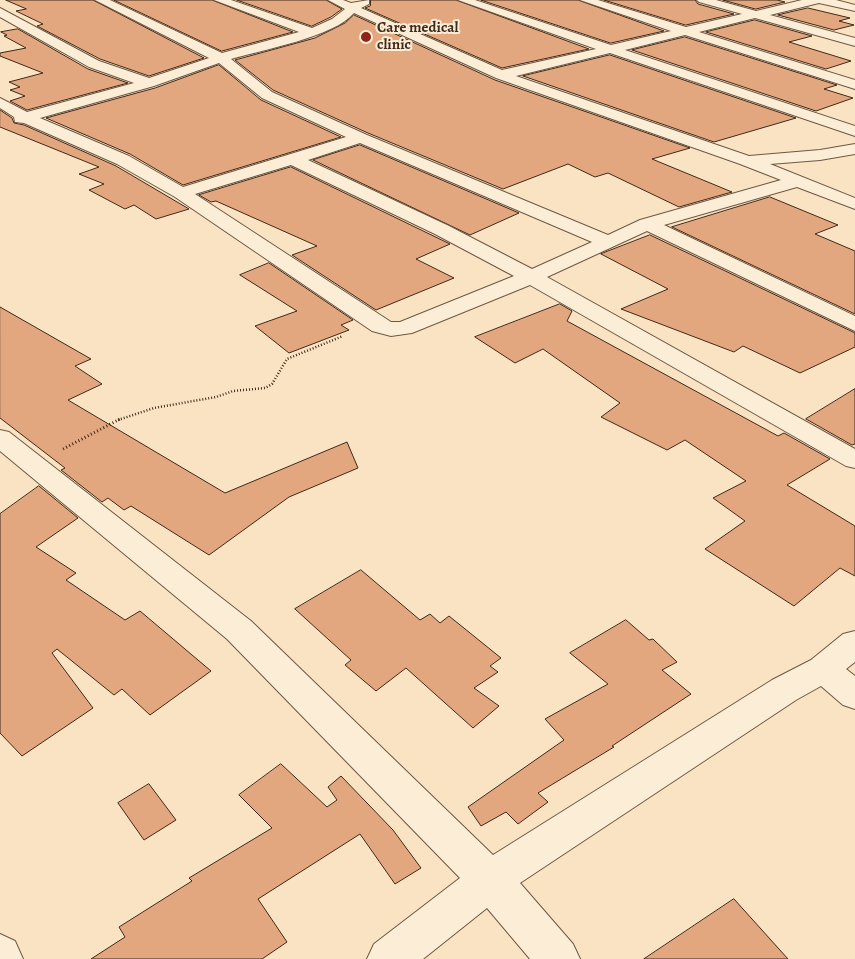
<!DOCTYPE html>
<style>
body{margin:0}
canvas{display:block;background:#fae3c2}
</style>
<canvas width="855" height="959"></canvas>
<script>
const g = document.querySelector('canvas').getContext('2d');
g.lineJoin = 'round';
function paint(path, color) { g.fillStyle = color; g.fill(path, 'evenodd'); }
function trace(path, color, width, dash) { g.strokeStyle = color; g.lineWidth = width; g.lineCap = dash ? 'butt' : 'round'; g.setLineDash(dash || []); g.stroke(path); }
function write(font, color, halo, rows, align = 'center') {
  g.font = font + ' Alegreya,serif'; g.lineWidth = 4; g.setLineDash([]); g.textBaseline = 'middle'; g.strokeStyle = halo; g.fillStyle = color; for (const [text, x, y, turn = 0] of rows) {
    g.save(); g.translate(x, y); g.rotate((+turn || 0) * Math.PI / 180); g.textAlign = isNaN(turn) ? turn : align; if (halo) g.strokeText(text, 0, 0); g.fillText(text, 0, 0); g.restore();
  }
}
const building = new Path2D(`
 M6 0H93L204 58 149 76 100 59 37 26 43 24 16 11 26 9Z
 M114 0H212L293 32 222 51Z
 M237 0H326L342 9 331 17 312 26Z
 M371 0H456L589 49 502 68 365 8 370 6Z
 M481 0H578L664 31 611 43Z
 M604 0H695L698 4 734 14 686 25Z
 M723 0H777L785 2 756 9Z
 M808 8 850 18 839 21 854 25 834 30 778 15Z
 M354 15 495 80 690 148 652 159 732 192 679 207 608 173 595 177 568 164 503 189 368 133 273 90 235 60 315 38 345 23Z
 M755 20 812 36 789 42 851 61 826 69 706 32Z
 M18 29 88 69 128 83 27 110 10 101 25 96 10 90 20 87 9 82 43 73 0 56V53L26 48 4 36 7 35 1 32Z
 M685 37 837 85 824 89 853 98 816 111 632 50Z
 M610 55 796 118 714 142 523 76Z
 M219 65 261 100 341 137 183 185 130 154 46 118 155 88Z
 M0 110 12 118 14 123 24 125 116 166 189 209 156 219 134 205 125 209 89 190 104 184 79 174 99 167 0 127Z
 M360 145 519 213 470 235 313 160Z
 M291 167 450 244 416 259 454 278 376 310 292 255 317 246 216 201 211 202 199 195Z
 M770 197 838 225 815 234 855 251V314L672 227Z
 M650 235 855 333V347L800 373 743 346 734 352 621 309 668 289 601 254Z
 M269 263 353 320 341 325 349 330 289 353 255 326 297 311 240 275Z
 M560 304 572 311 567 321 778 436 784 433 830 459 787 485 855 526V576L840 568 794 606 705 549 745 521 713 498 746 481 685 440 667 450 601 417 620 403 543 349 515 363 475 337Z
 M0 307 91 359 75 366 102 384 68 400 225 493 347 442 358 468 289 497 209 555 131 506 124 510 108 498 102 502 61 470 65 468 0 418Z
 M855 389V444L852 445 806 419Z
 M39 486 78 518 36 547 76 573 66 580 125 620 140 611 211 671 150 715 122 689 114 695 57 649 52 653 93 708 22 756 0 733V514Z
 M361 570 420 620 430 614 440 623 449 616 501 658 490 666 498 672 474 688 499 706 473 728 406 668 376 691 345 665 351 660 295 609Z
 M626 620 649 640 653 639 677 662 662 670 691 694 612 746 614 747 538 793 548 802 518 824 506 812 481 826 468 807 564 740 545 719 608 684 570 653Z
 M281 764 327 807 337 800 328 787 341 776 393 830 421 868 395 884 360 834 258 899 287 942 262 959H91L125 937 119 927 192 881 189 878 272 828 239 795Z
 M149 784 176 820 144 840 118 803Z
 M734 899 788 959H644Z`);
paint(building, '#e3a77f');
trace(building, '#40291a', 1);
const street = new Path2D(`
 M95 0H110L222 53 299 32 214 0H231L312 28 332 19 345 9 328 0H343L351 3 369 0V4L361 8 502 70 596 49 458 0H475L611 45 671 31 580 0H598L686 27 742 14 699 2 697 0H716L756 11 802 0H836L855 5V11L819 3 770 15 855 38V46L755 18 699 32 855 80V89L685 35 625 50 855 126V136L610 53 516 76 749 156 820 150 855 144V154L820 160 770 164 855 198V209L797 187 664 225 855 316V331L647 231 547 277 855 449V468L846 466 530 285 412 333 391 336 372 331 175 197 117 164 24 123 15 122 14 117 0 108V98L27 112 134 83 89 67 0 17V8L99 61 149 78 209 58ZM354 13 496 78 740 164 781 180 640 220 608 235 367 135 272 92 231 59C261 50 334 37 354 13ZM219 63 262 98 346 137 183 187 129 156 40 118 154 86ZM360 143 592 242 532 269 449 226 308 160ZM291 165 435 234 514 276 400 322H391L195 194Z
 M0 430 9 432 251 621 493 855 772 680 811 660 843 634 855 631V662L846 669 855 676V709L843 705 821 686 796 700 520 883 573 944 580 959H530L487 908 423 959H367L374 944 460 878 227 639 0 451Z
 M0 934 15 941 23 959H0Z`);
trace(street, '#6e5844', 2);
trace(new Path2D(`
 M118 420 154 408 216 397 233 391 265 388 272 384 287 359 343 336`), '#40291a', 2.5, [1, 2]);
trace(new Path2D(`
 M63 449 120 419`), '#40291a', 3, [1, 2.5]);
paint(street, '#fcedd7');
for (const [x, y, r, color] of [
 [366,37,6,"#8f2418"]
]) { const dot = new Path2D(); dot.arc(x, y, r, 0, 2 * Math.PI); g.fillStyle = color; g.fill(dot); trace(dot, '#fcedd7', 2); }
write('bold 15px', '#40291a', '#fcedd7', [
 ["Care medical",377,28],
 ["clinic",377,45]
], 'left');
</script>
